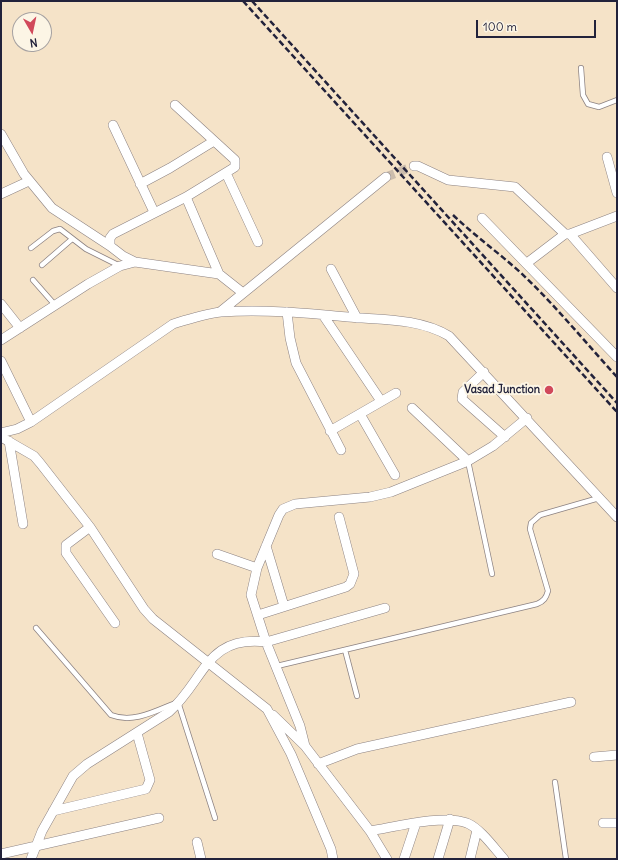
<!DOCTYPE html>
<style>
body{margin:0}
#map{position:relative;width:618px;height:860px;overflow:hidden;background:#f5e3c8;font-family:Delius,sans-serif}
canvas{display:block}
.frame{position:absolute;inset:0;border:2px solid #22223b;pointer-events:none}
.north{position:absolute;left:12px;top:12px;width:40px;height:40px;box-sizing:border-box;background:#fcf5e5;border:1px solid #a5a1a1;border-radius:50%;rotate:171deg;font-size:11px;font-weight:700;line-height:16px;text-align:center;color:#22223b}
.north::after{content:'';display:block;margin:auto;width:14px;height:18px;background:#d1495b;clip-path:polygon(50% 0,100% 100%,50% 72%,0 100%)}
.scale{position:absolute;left:476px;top:20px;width:120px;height:18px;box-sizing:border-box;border:2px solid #22223b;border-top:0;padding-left:5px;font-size:12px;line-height:14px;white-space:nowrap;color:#22223b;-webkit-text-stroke:3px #fcf5e5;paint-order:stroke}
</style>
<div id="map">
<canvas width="618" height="860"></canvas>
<div class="frame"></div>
<div class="north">N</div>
<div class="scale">100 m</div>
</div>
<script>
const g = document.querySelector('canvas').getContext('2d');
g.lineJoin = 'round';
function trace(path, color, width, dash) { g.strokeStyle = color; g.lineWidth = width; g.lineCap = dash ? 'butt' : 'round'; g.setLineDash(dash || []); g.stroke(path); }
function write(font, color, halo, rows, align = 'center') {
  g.font = font + ' Delius,sans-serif'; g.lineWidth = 4; g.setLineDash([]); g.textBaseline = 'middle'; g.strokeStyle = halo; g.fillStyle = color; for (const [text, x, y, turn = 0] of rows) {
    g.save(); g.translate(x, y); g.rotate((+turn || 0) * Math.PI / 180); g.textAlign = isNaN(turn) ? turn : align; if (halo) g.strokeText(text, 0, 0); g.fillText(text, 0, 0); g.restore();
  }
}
trace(new Path2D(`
 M386 177 414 166`), '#cbbcac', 9, [9, 4.5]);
const lane = new Path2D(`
 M581 68 583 95 588 104 599 107 617 100
 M31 248 53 231 60 229 86 249 120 266
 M42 265 72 239
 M33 280 55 305
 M468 461 492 574
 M36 628 111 715C134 724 157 710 178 702L215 818
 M345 650 357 696
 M277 666 537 604C544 601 546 598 548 591L530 529 531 523 540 515 599 498
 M555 782 566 859`);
const street = new Path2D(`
 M113 125 154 212
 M1 134 24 174 52 208 110 246 123 256 135 262 219 274 243 293
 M607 157 617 193
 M414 166H418L448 180 515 187 565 234H570L617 216
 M226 173 258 242
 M140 184 170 168 214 141
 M1 194 29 181
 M186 197 219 274
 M482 218 617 357
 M570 234 617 288
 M110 246V238L113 234 186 197 235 167V160L175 105
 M527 263 565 234
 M331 269 357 318
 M1 304 20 328
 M220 312 386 177
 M287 312 290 338 296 363 341 450
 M323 315 381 401
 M1 340 88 284 120 266 135 262
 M1 361 31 422
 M484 372 463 392 462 399 505 437
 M412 408 468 461
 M360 414 395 475
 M330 431 396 393
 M1 433 17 429 31 422 173 324C189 319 204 314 221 312 263 309 306 313 348 317 381 320 419 318 449 336L617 517
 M1 437 34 456 40 463 90 527 144 609 153 619 267 709 291 754 331 849 333 859
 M9 441 23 524
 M90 527 66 545V553L115 623
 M266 546 284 606
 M217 554 257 568
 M258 615 346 587 350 584 354 574 339 517
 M273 715 305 746 370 831 387 859
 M305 746 300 726 266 642 251 595 257 568 279 515 283 509 295 504 370 497 391 492 468 461 493 446 527 418
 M594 757 617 755
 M318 764 357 749 571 702
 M53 811 146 789 150 780 137 733
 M603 823H617
 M370 831C395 827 443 814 467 823 481 829 494 848 504 859
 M197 842 201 859
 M1 854 159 818
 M31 859 42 831 73 776 87 764 169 712C205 680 206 635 266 642L385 608
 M404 859 416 823
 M438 859 450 819
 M470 859 477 830`);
trace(lane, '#8c8282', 6);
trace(street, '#8c8282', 10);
trace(lane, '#fff', 4.5);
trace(street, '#fff', 9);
trace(new Path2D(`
 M243 1 617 412
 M252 1 617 403
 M453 215C475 236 499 253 521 273 555 305 585 342 617 377`), '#22223b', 2.5, [6, 3]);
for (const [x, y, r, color] of [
 [549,390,5,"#d1495b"]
]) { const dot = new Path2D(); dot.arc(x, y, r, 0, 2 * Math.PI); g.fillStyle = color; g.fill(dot); trace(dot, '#fcf5e5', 1.5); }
write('bold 11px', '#22223b', '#fcf5e5', [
 ["Vasad Junction",540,390]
], 'right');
</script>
